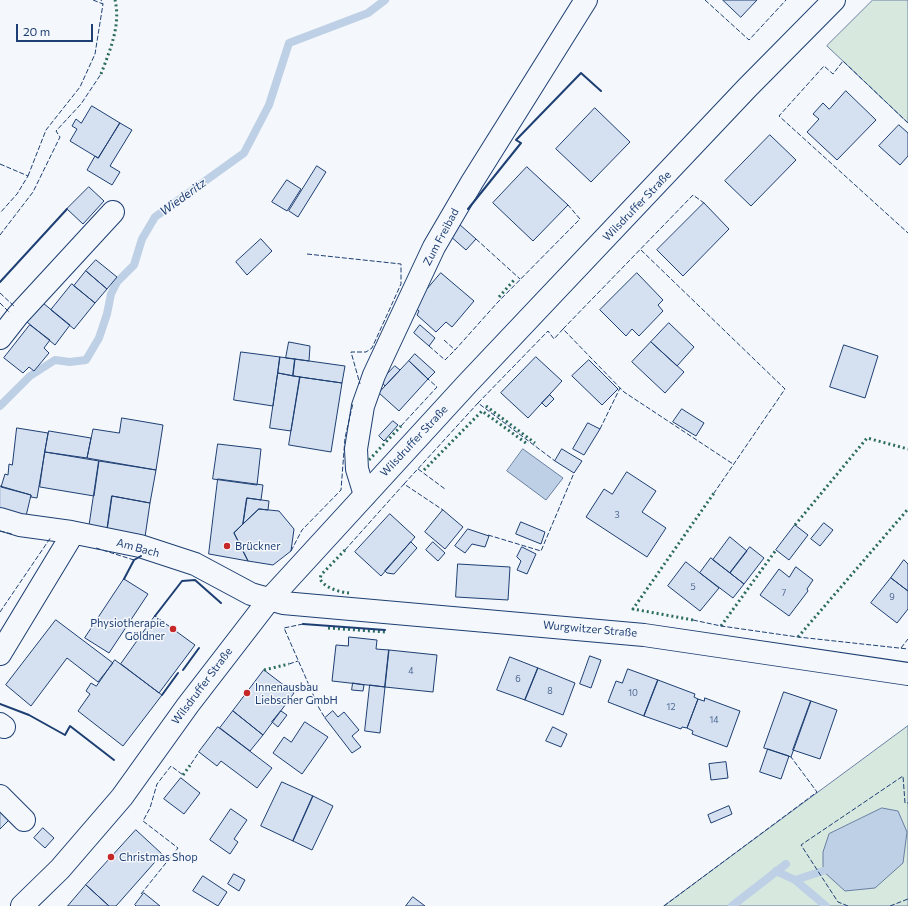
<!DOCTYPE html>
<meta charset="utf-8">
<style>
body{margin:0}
#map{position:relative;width:908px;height:906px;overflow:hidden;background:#f4f7fb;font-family:Commissioner,sans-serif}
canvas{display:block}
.scale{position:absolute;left:16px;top:24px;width:77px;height:18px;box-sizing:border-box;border:2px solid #1d3f73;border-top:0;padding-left:5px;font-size:12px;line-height:14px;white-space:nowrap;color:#1d3f73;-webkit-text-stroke:3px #f4f7fb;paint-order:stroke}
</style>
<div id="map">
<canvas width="908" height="906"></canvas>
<div class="scale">20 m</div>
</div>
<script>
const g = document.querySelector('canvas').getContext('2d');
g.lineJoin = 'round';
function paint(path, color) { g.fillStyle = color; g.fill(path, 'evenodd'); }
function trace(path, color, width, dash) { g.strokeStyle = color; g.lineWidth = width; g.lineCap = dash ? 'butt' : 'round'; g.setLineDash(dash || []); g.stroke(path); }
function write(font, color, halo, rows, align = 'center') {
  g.font = font + ' Commissioner,sans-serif'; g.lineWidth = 3; g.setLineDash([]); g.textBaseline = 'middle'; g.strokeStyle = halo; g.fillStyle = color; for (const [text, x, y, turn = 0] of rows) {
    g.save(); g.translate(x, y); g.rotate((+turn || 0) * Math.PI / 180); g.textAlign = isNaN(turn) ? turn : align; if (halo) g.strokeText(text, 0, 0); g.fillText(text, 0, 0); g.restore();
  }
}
const green = new Path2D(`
 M873 0H908V123L827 46Z
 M908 726V906H664Z`);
paint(green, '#d7e8df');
trace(green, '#687fa3', 1);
const water = new Path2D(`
 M523 449 563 478 546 500 507 471Z
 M882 808 898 811 907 832 903 863 875 888 845 891 823 871V852L829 834Z`);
paint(water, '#bed0e5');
trace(water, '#687fa3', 1);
trace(new Path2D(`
 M0 406 30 376 55 360 70 362 86 360 99 338 107 314 111 294 117 282 134 265 142 239 155 217 244 153 269 105 289 43 368 13 385 0
 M776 871 795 880 826 906
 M795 880 823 871
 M732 906 786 864`), '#bed0e5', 8);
const building = new Path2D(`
 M723 0H757L741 17Z
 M846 91 876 120 837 160 807 132 819 119 813 114 823 103 829 109Z
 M92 106 120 123 98 158 70 141 77 129 72 126 76 119 81 123Z
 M595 108 630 142 591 182 556 149Z
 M120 123 132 130 110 166 120 172 112 185 87 170 95 156 98 158Z
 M899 125 908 133V156L900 165 879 146Z
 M770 135 796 160 751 206 725 181Z
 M317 166 326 172 298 217 289 211Z
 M527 167 568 205 533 241 493 203Z
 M287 180 301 189 287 211 272 202Z
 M89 187 104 201 83 224 67 209Z
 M704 203 729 229 683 276 657 250Z
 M459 224 476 239 466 250 449 235Z
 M261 239 272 251 247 275 236 262Z
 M96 260 117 277 107 289 86 271Z
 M86 271 107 289 95 303 74 286Z
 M441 273 474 301 452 327 446 322 436 332 417 315 419 311 413 306Z
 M637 273 663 300 658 305 663 311 639 336 632 329 626 336 600 310Z
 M72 284 95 303 74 329 51 310Z
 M43 303 70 325 55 345 27 322Z
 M669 323 694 347 677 366 651 342Z
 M30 325 50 340 44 348 49 353 34 371 29 367 23 373 4 358Z
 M420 325 435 338 429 346 414 333Z
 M289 342 310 346 309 361 286 358Z
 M651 342 684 372 665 393 632 362Z
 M844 345 878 356 865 398 830 387Z
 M241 352 280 357 273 406 234 400Z
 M415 354 435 372 428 379 409 361Z
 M280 357 295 359 293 376 278 373Z
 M536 357 562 381 528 418 501 393Z
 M295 359 345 366 342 383 293 376Z
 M589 360 618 389 602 405 572 376Z
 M409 361 428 379 399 411 379 393Z
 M395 366 400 370 385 386 381 381Z
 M278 373 300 377 291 431 270 428Z
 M300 377 342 383 331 452 289 445Z
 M550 395 554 399 546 407 542 403Z
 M682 409 704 423 696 436 673 422Z
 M122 418 163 425 156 470 87 458 93 429 119 433Z
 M393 421 398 425 384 441 379 436Z
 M588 423 600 429 584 455 573 449Z
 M17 428 48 433 37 498 31 497V495L1 487 5 474 8 475 9 464 12 465Z
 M49 431 91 438 87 458 45 452Z
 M218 444 261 449 257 485 213 479Z
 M562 449 582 461 574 473 555 461Z
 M45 452 99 461 94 496 40 487Z
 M99 461 156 470 150 503 112 496 107 531 89 528Z
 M627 472 656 491 642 512 666 528 647 557 586 517 604 489 612 494Z
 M218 479 263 485 261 500 247 498 243 524 234 533 248 561 209 554Z
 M0 486 31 495 26 516 0 509Z
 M112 496 150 503 145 537 107 531Z
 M247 498 269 501 268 510 259 509 243 524Z
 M259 509 279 511 294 529 291 551 273 565 248 561 234 533Z
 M443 510 463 527 445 549 425 532Z
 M390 514 415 537 381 576 355 552Z
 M521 522 545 532 541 544 516 534Z
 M824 523 833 530 820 546 811 539Z
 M795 525 808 535 789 560 776 550Z
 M468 529 489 536 485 547 472 544 465 553 455 546Z
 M730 537 747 551 730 573 713 560Z
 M411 542 417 548 394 574 387 573 385 571Z
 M433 542 445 553 438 561 426 550Z
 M522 547 536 554 527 574 517 570 521 561 517 557Z
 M750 547 764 558 744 584 730 573Z
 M711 558 744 584 733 598 700 573Z
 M904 560 908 564V591L891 578Z
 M686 562 719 588 700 611 668 586Z
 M458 564 510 567 508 600 456 597Z
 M796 567 813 580 807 589 808 591 789 616 760 595 779 569 789 577Z
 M891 578 908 591V609L897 623 871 603Z
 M124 579 148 594 109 653 85 638Z
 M155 616 195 645 159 693 121 664Z
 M56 620 113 663 98 682 67 658 31 706 6 685Z
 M349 637 377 640 376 649 389 650 385 687 332 681 336 645 348 646Z
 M389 650 437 655 433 692 385 687Z
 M590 656 601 660 591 688 580 684Z
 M510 657 538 668 525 700 497 690Z
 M115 660 162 695 123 746 78 711 90 694 86 691 91 683 96 686Z
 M538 668 575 683 563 715 525 700Z
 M628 669 658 680 644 716 608 702 616 681 622 683Z
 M264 670 294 693 263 735 233 711Z
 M658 680 695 694 694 697 698 699 687 728 682 727 681 729 644 716Z
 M353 683 364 685 363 691 352 690Z
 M370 685 385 687 380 733 365 731Z
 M784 692 811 701 791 757 764 748Z
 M705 698 740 711 727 747 692 734 693 731 687 728 698 699 704 701Z
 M811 701 837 710 820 759 793 750Z
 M233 711 263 735 250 751 220 728Z
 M281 711 287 715 278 727 272 722Z
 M333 711 338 717 344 712 359 730 352 736 361 747 352 753 325 718Z
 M305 722 328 737 302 774 273 753 284 737 291 742Z
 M218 727 272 768 257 788 221 761 217 766 199 752Z
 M553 727 567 734 561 747 546 741Z
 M768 749 789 756 781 779 760 772Z
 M726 762 728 778 711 780 709 764Z
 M181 778 200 793 184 814 164 799Z
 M282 782 313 796 293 841 261 826Z
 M313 796 333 806 312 850 293 841Z
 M0 805 11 818 0 829Z
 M729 806 732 814 711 823 708 815Z
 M231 809 247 820 234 839 238 842 230 854 210 840Z
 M43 828 54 838 45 848 34 838Z
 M136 830 162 854 116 906H109L86 885Z
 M234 874 245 880 239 891 228 884Z
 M203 876 227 892 218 906 193 891Z
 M86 885 109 906H68Z
 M144 893 160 906H136L135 905Z
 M413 897 425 906H406Z`);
paint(building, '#d5e0f0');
trace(building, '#1d3f73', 1);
const minor = new Path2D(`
 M0 338 18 315 113 212
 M365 495 357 469 356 449 363 406 374 375 434 247 472 182 586 0
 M0 519 20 525 71 532 140 546 195 564 251 594 283 603 644 635 908 674
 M0 654 69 540
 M0 724 4 727
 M0 796 24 820`);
const major = new Path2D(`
 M22 906 60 869 122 797 188 705 269 600 467 384 747 88 834 0`);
trace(minor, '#1d3f73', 24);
trace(major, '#1d3f73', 24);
trace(minor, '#f4f7fb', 22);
trace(major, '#f4f7fb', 22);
trace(new Path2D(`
 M101 74C110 50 121 25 115 0
 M499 297 515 279
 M486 406 535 443
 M369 460 401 426
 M424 470 482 411 526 443
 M795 525 867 438 908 449
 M345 550 321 575 320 579C325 588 339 592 349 593
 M693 620 633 609 714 493
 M721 626 776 550
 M328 628 386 632
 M798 637 908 509
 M264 670 289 664
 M183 775 191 764`), '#2c6c60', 3, [2, 3]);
trace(new Path2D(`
 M93 0 103 4 101 0
 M705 0 749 40 786 0
 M908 123 843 61 833 74 824 66 779 116 908 233
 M0 164 28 176 17 194 0 213
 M28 176 46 130 80 87 95 54 103 4
 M0 235 33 192 60 137 56 131 81 104 101 74
 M476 239 520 279
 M641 250 785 389 714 493
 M307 254 401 264V284L372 348 366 352H351L360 384
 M0 293 15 307
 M0 303 10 313
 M563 329 693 195 704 203
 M444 340 455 350 497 303 580 219 568 205
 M429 346 445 360 455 350
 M478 403 548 331 554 339 563 329 624 392 733 464
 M401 426 437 387 428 379
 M600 429 620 388
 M418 469 445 489
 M404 484 478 403 555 461
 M0 531 12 534
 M488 535 541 551 574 473
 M96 548 134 560
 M345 550 404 484 443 510
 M291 551 302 530 341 490 345 438 353 403
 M0 612 51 537
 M693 620 721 626 798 637 908 649
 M303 624 284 628 319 708 325 718
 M901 648 908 639
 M289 664 298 661
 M191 764 199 752
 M141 894 178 848 143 821 150 808 157 784 171 766 183 775
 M664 906 817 792 791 757
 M848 906 838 902 801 845 903 776 905 803H908
 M890 906 908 899`), '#1d3f73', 1, [5, 2]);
trace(new Path2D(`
 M468 209 521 143 516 140 581 73 601 91
 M0 282 67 209
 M124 579 134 560 141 556
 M155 616 182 581 195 580 221 603
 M303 624 385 630
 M183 670 199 648
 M162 695 178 673
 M0 704 29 715 65 735 70 726 114 760`), '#1d3f73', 2);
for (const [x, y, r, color] of [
 [227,546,4,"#c62828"],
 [173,629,4,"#c62828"],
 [247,693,4,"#c62828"],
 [111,857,4,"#c62828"]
]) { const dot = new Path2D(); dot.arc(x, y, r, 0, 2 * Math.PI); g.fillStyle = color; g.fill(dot); trace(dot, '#f4f7fb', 1.5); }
write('9px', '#4b6792', null, [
 ["3",617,515],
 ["5",693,587],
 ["7",784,593],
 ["9",892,597],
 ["4",411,671],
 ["6",518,679],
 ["8",550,691],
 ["10",633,693],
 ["12",671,707],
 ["14",714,720]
]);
write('11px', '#1d3f73', '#f4f7fb', [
 ["Wilsdruffer Straße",637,206,-46],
 ["Zum Freibad",441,237,-62],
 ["Wilsdruffer Straße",414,441,-47],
 ["Am Bach",138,548,15],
 ["Wurgwitzer Straße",590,629,5],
 ["Wilsdruffer Straße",202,686,-53]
]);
write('11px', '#1d3f73', '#f4f7fb', [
 ["Brückner",235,546],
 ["Physiotherapie",165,623,"right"],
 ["Göldner",165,636,"right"],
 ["Innenausbau",255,687],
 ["Liebscher GmbH",255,700],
 ["Christmas Shop",119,857]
], 'left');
write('italic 12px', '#1d3f73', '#f4f7fb', [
 ["Wiederitz",183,197,-36]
]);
</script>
